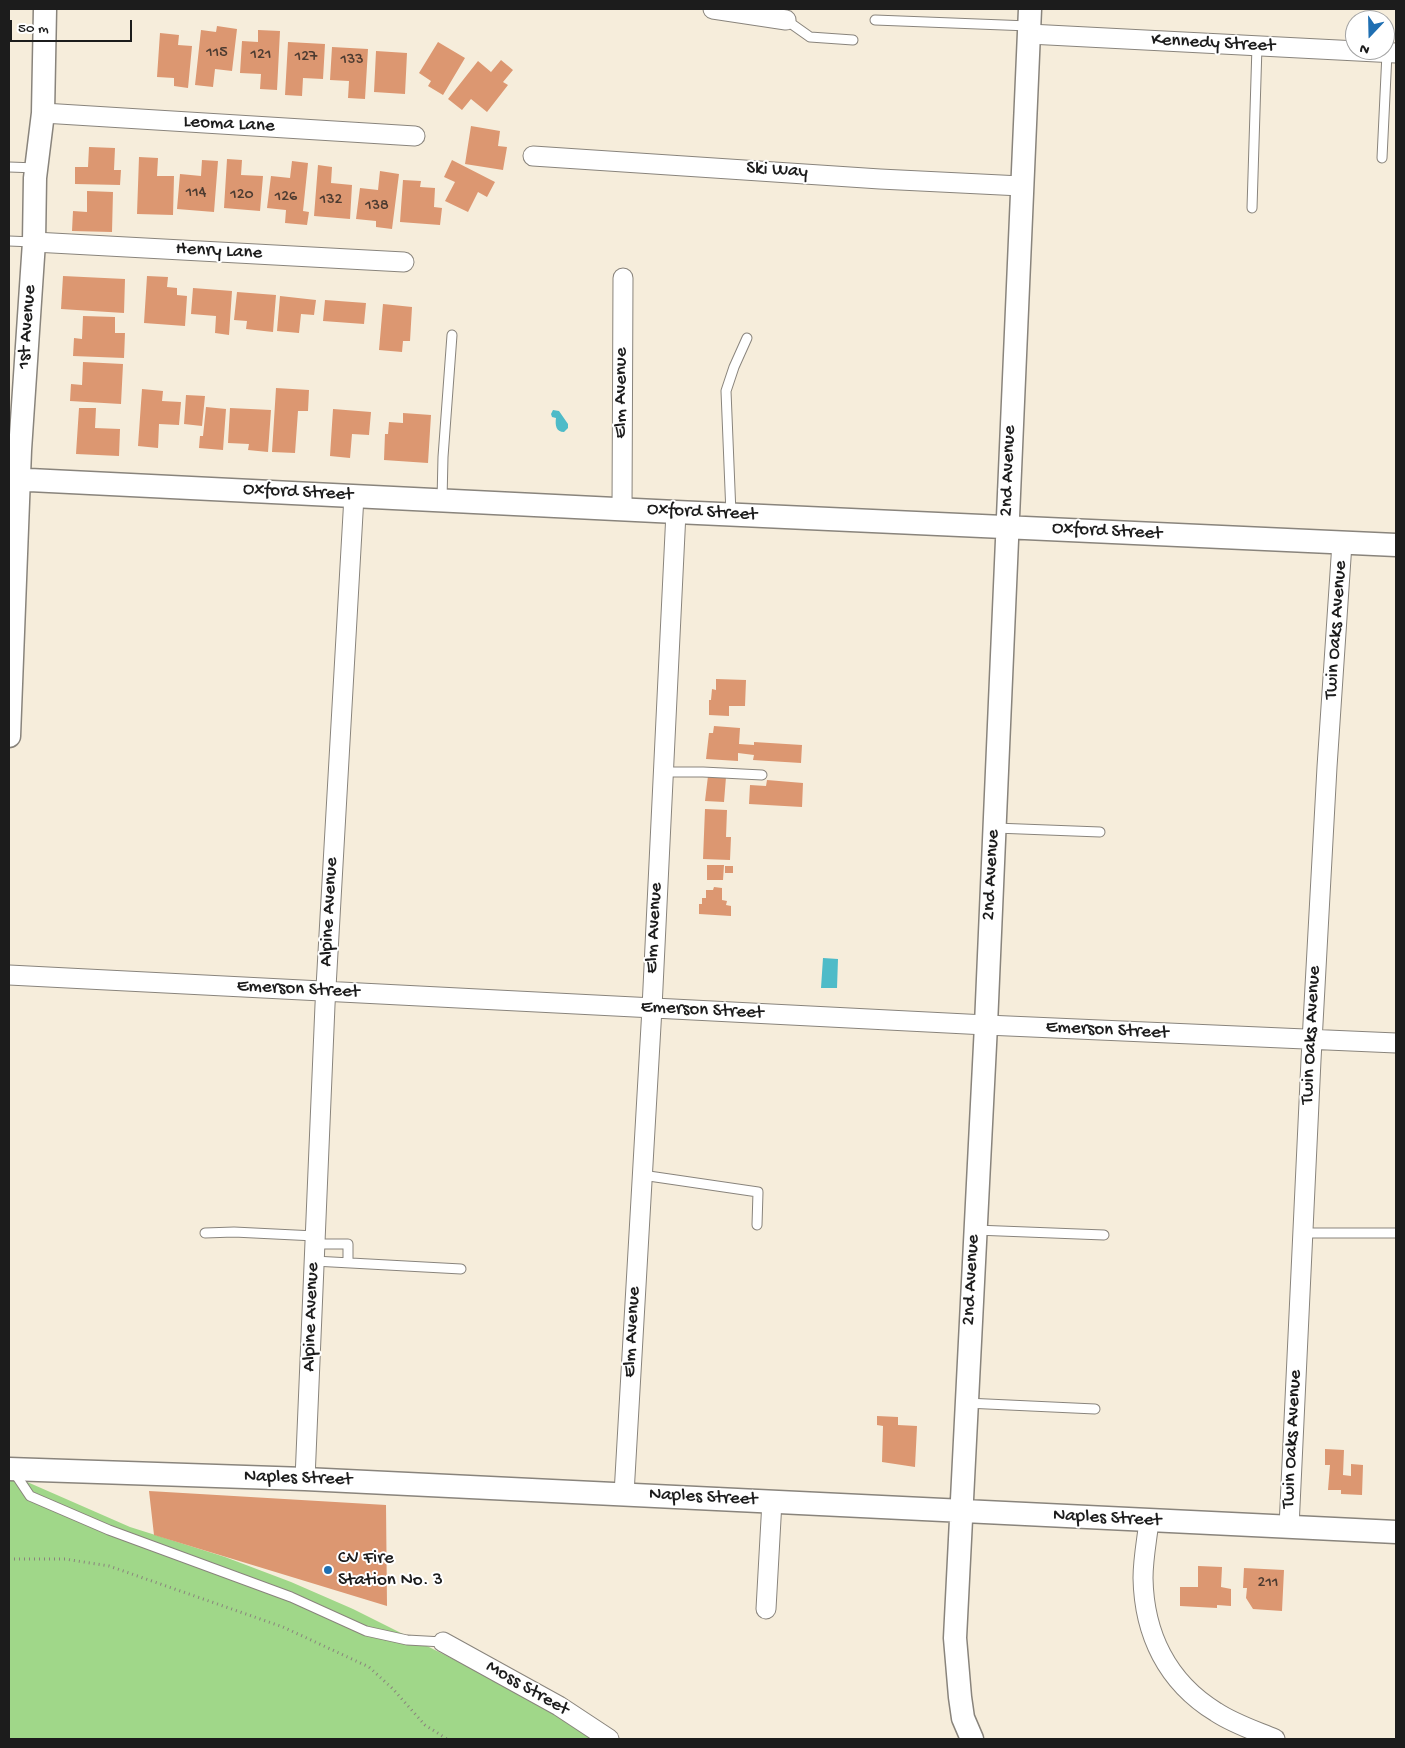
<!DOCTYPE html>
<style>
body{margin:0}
#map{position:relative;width:1405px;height:1748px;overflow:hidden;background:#f6eddb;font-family:"Gochi Hand",sans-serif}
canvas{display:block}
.frame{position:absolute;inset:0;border:10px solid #1c1c1c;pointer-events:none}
.north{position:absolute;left:1345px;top:10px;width:50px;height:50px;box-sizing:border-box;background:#fff;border:1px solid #a4a4a4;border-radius:50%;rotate:201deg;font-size:14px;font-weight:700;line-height:20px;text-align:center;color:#1c1c1c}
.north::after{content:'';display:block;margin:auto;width:18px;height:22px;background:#1f6fb2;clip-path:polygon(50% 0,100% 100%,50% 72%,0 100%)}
.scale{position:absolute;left:10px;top:20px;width:122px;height:22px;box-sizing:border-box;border:2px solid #1c1c1c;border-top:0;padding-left:6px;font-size:15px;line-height:18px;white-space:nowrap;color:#1c1c1c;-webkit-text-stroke:4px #fff;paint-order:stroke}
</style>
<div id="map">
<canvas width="1405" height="1748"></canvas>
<div class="frame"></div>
<div class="north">N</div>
<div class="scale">50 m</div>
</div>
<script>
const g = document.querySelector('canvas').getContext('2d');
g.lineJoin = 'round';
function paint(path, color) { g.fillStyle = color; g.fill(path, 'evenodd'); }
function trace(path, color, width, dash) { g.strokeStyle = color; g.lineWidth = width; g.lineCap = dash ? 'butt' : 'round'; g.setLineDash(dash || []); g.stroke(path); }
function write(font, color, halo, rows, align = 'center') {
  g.font = font + ' "Gochi Hand",sans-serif'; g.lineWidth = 4; g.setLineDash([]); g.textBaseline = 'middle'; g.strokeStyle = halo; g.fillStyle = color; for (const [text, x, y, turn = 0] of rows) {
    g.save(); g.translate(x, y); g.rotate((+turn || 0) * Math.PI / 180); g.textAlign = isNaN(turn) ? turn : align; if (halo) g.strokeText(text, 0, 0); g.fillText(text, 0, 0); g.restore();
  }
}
paint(new Path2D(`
 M9 1474 130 1527 225 1557 291 1582 353 1609 483 1674 558 1715 598 1739H9Z`), '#a0d789');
paint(new Path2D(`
 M553 410 559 411 568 424V428L564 432C556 432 555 425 556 418L552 417 551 414Z
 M823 958 838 959 837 988H821Z`), '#4ebbc8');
paint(new Path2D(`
 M217 26 237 29 232 71 215 69 213 87 195 85 201 30 216 32Z
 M258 30 280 31 277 90 260 89 261 74 240 73 242 41 258 42Z
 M160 33 179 35 178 45 192 46 188 88 174 86V78L157 77Z
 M288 42 325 44 323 79 303 78 302 96 285 95Z
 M438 42 465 58 443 95 428 86 431 81 419 73Z
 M332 47 368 49 365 99 348 98 349 81 330 80Z
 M376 51 407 53 405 94 374 92Z
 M501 60 513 70 503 82 508 85 487 112 471 99 462 110 448 99 478 61 491 72Z
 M471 126 500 131 498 146 507 147 503 170 465 164Z
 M89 147 115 148 114 170H121L120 185 75 184V167H88Z
 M139 157 158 158 157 176H174L173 215 137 214Z
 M227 159 242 160 241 175 263 176 260 211 224 208Z
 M202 160 218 161 214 212 177 209 180 174 201 176Z
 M452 160 495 182 487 197 478 192 468 212 445 201 455 182 444 177Z
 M292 161 308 163 303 211 309 212 307 225 285 223 286 210 267 208 271 176 290 178Z
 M318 165 332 167 331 183 352 185 350 219 314 216Z
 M380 171 399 174 392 229 376 227V221L356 219 360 188 378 190Z
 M403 180 421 181 420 187 435 188 434 207 442 208 440 225 400 222Z
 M87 191 113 192 112 232 72 231 73 211 87 212Z
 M63 276 125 279 124 313 61 309Z
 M147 276 168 277 167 287 177 288V295L187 296 185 326 144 323Z
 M193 288 232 291 229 335 215 333 216 316 191 314Z
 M237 292 276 295 273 332 246 329 247 321 234 320Z
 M280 296 316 300 314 315 301 314 299 333 277 331Z
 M325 300 366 303 364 324 323 321Z
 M383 304 412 307 410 341H403L402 352 379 350Z
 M83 316 115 317V333H125L124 358 73 356 74 338 82 339Z
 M83 362 123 364 121 404 70 401 71 384 82 385Z
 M276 388 309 390 308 411H298L295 453 272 452Z
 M142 389 163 391 162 401 181 402 179 425 159 424 158 448 138 446Z
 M186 395 205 396 202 426 184 424Z
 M206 407 226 409 223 450 199 448 200 436H203Z
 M79 408H96L95 428 120 429 119 456 76 454Z
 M230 408 271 410 268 452 248 450 249 444 228 443Z
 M333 409 371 412 369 435 352 434 350 458 330 456Z
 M403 413 431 415 428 463 384 460 385 434H388L389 422 403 423Z
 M716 679 746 680 745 706H729V716L709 715V700H711L712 689 716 690Z
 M714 726 740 728 739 744 754 745V742L802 745 801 763 753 760 754 755 738 753V761L706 759 709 733H713Z
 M708 776 726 777 724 802 705 801Z
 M767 780 803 783 802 807 749 804 750 785 766 786Z
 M705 809 727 810 726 837H731L730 860 703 859Z
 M707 865H724L723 880H707Z
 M725 866H733V873H725Z
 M714 887 722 888V900L727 901 726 905 731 906V916L699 914V904H702V898H706V890H713Z
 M877 1416 898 1417V1425L917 1426 915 1467 882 1462 883 1426 877 1425Z
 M1325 1449 1344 1450 1343 1475 1351 1476V1464L1363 1465 1362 1495 1341 1494V1490H1328L1330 1465H1325Z
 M149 1491 386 1505 387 1606 154 1535Z
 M1198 1566 1222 1567 1221 1587 1231 1589V1606L1217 1605V1608L1180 1606V1587H1198Z
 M1244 1568 1284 1570 1282 1611 1253 1609 1246 1598 1247 1588H1243Z`), '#dc9771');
const service = new Path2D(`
 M786 20 810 37 853 40
 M875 20 1029 26
 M1382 158 1387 53
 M9 167 37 168
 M1252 208 1257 46
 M9 241 33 242
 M442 500 443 457 452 335
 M731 514 726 391 734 367 747 338
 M663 772H703L762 775
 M995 828 1100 832
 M642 1175 758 1192 757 1225
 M975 1230 1104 1235
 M205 1233 234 1232 315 1236
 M1303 1233H1396
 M315 1244H348V1262
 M314 1261 461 1269
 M966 1403 1095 1409
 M14 1472 30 1496 109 1530 291 1597 366 1631 407 1640 443 1642`);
const minor = new Path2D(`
 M713 9 786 20
 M1029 34 1396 53
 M43 113 415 136
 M533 156 880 179 1021 186
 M34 242 404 262
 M622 509 623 278
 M9 975 986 1025 1396 1043
 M305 1479 325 1005 354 496
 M624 1494 652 1008 676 512
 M1149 1521C1147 1539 1143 1559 1143 1578 1144 1634 1167 1682 1216 1712 1234 1724 1256 1731 1275 1739
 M1289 1527 1311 1060 1327 767 1342 543
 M766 1609 772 1501
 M443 1642 559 1706 609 1739`);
const tertiary = new Path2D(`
 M9 479 676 512 1396 545
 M9 736 20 450 34 242 35 178 43 113 45 9
 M9 1469 305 1479 1396 1532
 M972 1739 963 1718 960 1697 955 1638 986 1025 1030 9`);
trace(service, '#89847c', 11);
trace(minor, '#89847c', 21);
trace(tertiary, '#89847c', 25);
trace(new Path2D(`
 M9 1559H65L109 1566 283 1627 369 1667 393 1689 425 1725 447 1739`), '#89847c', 3, [1, 4]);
trace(service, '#fff', 9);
trace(minor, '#fff', 19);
trace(tertiary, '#fff', 22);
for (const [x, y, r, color] of [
 [328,1570,5,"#1f6fb2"]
]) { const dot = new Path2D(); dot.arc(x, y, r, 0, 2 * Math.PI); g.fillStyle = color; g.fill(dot); trace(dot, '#fff', 2); }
write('16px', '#4c3b31', null, [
 ["115",217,54],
 ["121",261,56],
 ["127",306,58],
 ["133",352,61],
 ["114",196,194],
 ["120",242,196],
 ["126",286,198],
 ["132",331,201],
 ["138",377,207],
 ["211",1268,1584]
]);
write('19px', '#1c1c1c', '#fff', [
 ["Kennedy Street",1213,44,3],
 ["Leoma Lane",229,125,3],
 ["Ski Way",777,171,4],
 ["Henry Lane",219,252,3],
 ["1st Avenue",28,327,-86],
 ["Elm Avenue",622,393,-90],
 ["2nd Avenue",1009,471,-88],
 ["Oxford Street",298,493,3],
 ["Oxford Street",702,513,3],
 ["Oxford Street",1107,532,3],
 ["Twin Oaks Avenue",1337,630,-86],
 ["2nd Avenue",992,875,-87],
 ["Alpine Avenue",330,912,-87],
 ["Elm Avenue",655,928,-87],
 ["Emerson Street",298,990,3],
 ["Emerson Street",702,1011,3],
 ["Emerson Street",1107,1031,3],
 ["Twin Oaks Avenue",1312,1035,-87],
 ["2nd Avenue",972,1280,-87],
 ["Alpine Avenue",312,1317,-88],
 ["Elm Avenue",633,1332,-87],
 ["Twin Oaks Avenue",1293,1439,-87],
 ["Naples Street",298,1479,2],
 ["Naples Street",703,1498,3],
 ["Naples Street",1107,1519,3],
 ["Moss Street",527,1689,30]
]);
write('19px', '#1c1c1c', '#fff', [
 ["CV Fire",338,1559],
 ["Station No. 3",338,1581]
], 'left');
</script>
